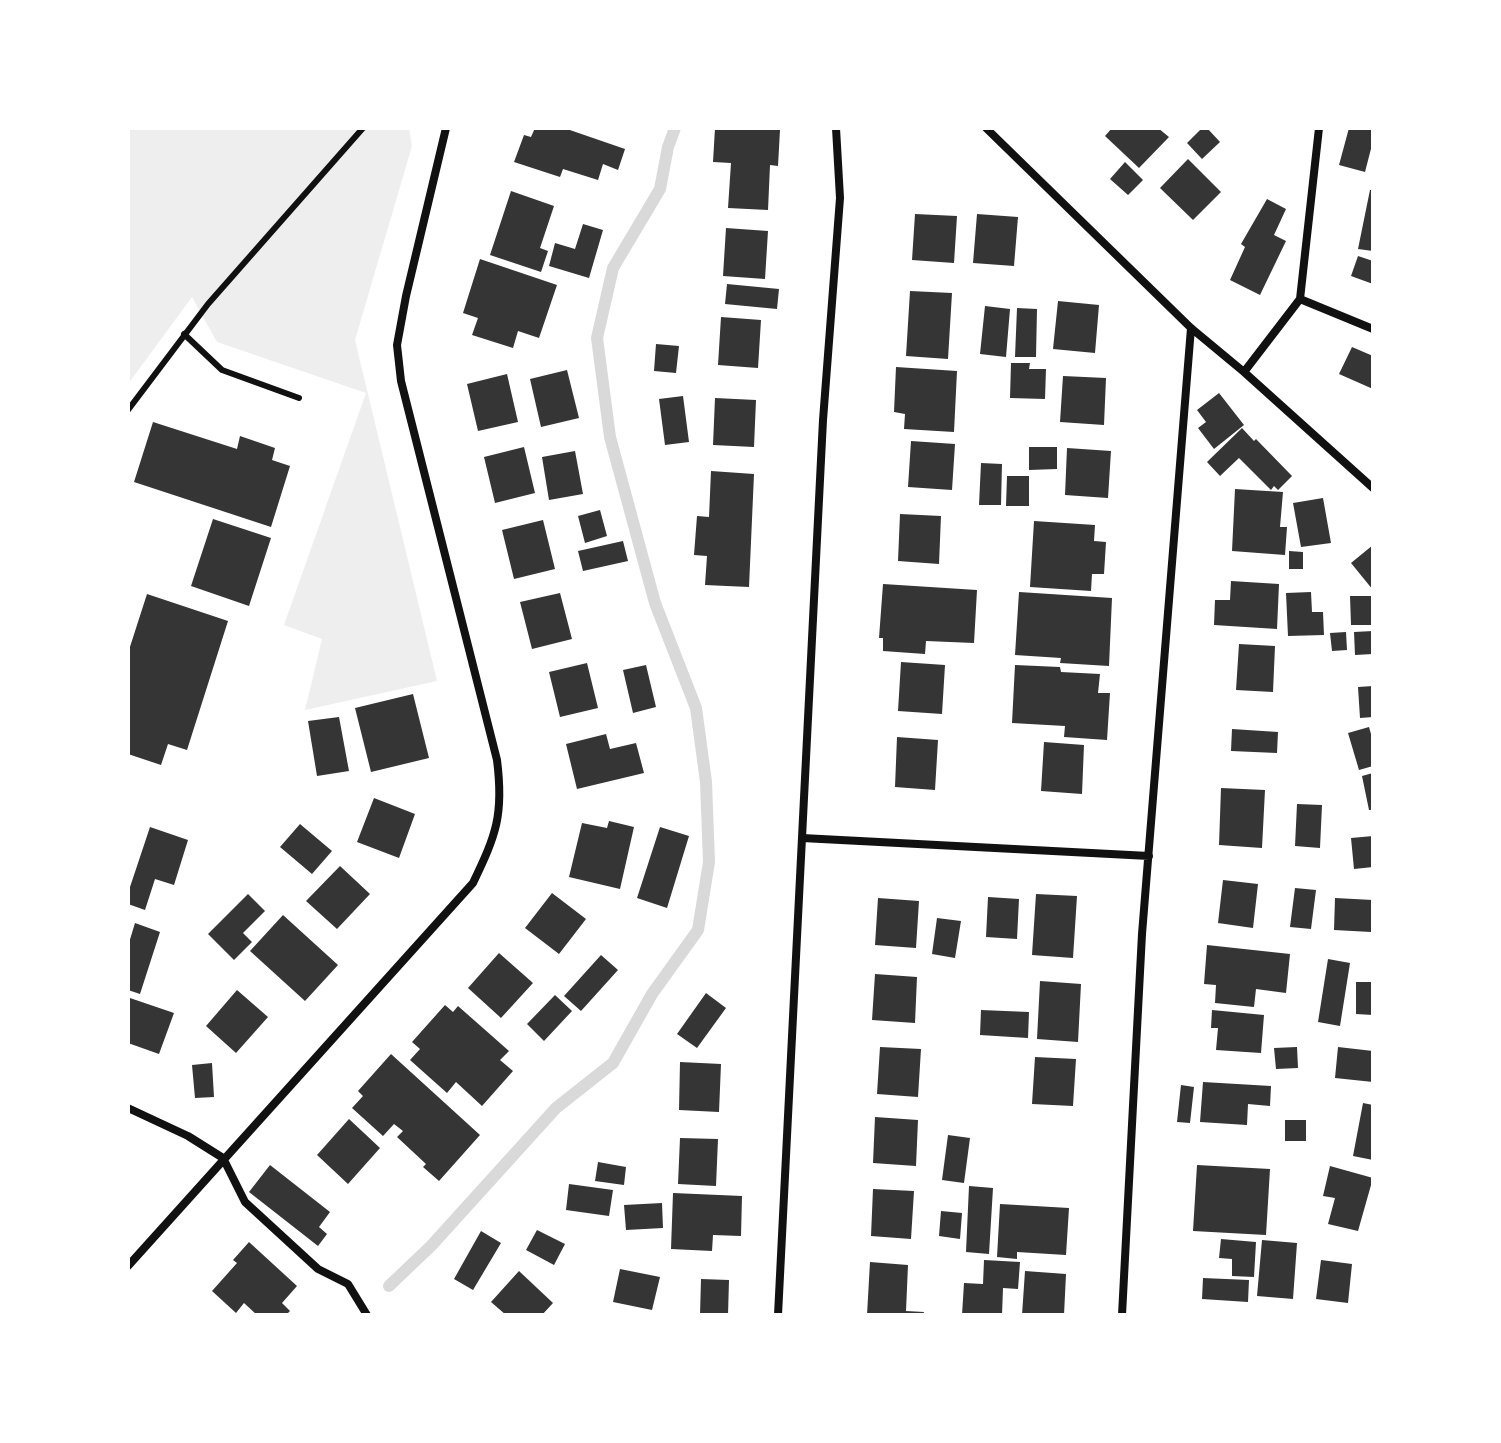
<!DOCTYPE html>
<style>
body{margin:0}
#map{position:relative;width:1501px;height:1443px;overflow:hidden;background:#fff;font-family:"Roboto Condensed",sans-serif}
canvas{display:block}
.frame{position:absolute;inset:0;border:130px solid #fff;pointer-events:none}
</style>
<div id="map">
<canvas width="1501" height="1443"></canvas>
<div class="frame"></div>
</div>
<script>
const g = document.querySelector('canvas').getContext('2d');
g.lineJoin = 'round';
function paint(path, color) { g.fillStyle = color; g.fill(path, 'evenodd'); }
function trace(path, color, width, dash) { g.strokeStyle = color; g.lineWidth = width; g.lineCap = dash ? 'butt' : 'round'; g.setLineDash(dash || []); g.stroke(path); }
paint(new Path2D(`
 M128 128H409L412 146 355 340 437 681 305 710 322 639 284 625 366 393 217 342 192 297 128 384Z`), '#eee');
trace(new Path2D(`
 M389 1286 431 1246 556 1108 613 1063 652 994 698 930 709 862 706 782 696 708 655 603 610 437 597 338 613 268 660 189 668 147 675 128`), '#d9d9d9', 12);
paint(new Path2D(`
 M535 128H564L625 149 618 170 603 164 598 180 563 169 560 177 514 162 524 135 531 137Z
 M715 128 780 130 778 166 770 165 768 210 728 208 731 163 713 162Z
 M1112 128H1158L1169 137 1139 168 1105 136Z
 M1202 128H1207L1220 142 1202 159 1187 143Z
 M1349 128H1373V141L1365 172 1339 165Z
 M1188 159 1221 192 1193 220 1160 188Z
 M1125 162 1143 180 1128 195 1110 179Z
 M1370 190H1373V251L1358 249Z
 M511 191 554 206 540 248 548 251 541 272 490 255Z
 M1267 199 1286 209 1274 235 1286 241 1260 295 1230 280 1245 247 1241 244Z
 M915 214 957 216 954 263 912 260Z
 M977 214 1018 217 1014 266 973 263Z
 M583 224 603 230 589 278 549 266 555 243 575 249Z
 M726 228 768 231 765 279 723 276Z
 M1358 256 1373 261V284L1351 276Z
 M480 259 557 285 539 338 518 331 513 348 472 335 478 318 463 313Z
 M727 284 779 289 777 309 725 304Z
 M910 291 952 293 948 359 906 356Z
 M1058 301 1099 305 1095 353 1053 349Z
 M985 306 1010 309 1006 357 980 354Z
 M1017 308 1037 309 1036 357H1015Z
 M721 317 761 320 758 368 718 365Z
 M656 344 679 346 676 373 654 371Z
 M1352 347 1373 356V389L1339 374Z
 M1011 363H1030L1029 369H1046L1045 399 1010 398Z
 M896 367 957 371 954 432 904 429 905 414 894 412Z
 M567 370 579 418 541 427 530 379Z
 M507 374 518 422 478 431 467 384Z
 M1063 376 1106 378 1104 425 1060 422Z
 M1219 393 1244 425 1214 449 1198 428 1206 422 1197 410Z
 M683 396 689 442 665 445 659 399Z
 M715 398 756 400 754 447 713 445Z
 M153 422 237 449 240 436 275 448 272 460 290 466 271 527 134 482Z
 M1242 428 1254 441 1256 439 1292 476 1278 490 1274 486 1271 490 1239 458 1220 476 1207 462Z
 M911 441 955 444 952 490 908 487Z
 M524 447 535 493 495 503 484 457Z
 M1029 447H1057V469L1029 470Z
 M1067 448 1111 451 1108 498 1065 495Z
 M575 451 583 494 549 500 542 457Z
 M981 463 1002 464 1001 505H979Z
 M711 471 754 474 749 587 705 585 707 556 694 555 697 516 709 517Z
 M1007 476H1029V506H1006Z
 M1235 489 1283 492 1280 527H1287L1285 555 1232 551Z
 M1323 498 1331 543 1301 547 1293 503Z
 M600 510 607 536 585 543 578 516Z
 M900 514 941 516 939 564 898 561Z
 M213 519 271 538 249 606 191 586Z
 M543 520 555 569 514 579 502 530Z
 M1034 521 1095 525 1094 541 1106 542 1104 574H1092L1091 591 1030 587Z
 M623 541 628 561 583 571 578 551Z
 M1373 545V590L1351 563Z
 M1289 551 1303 552V569H1289Z
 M1231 581 1279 584 1277 629 1214 625 1215 600H1230Z
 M883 584 977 590 974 643 926 641 925 654 883 651V638H879Z
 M1019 592 1112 598 1109 666 1060 663 1061 658 1015 655Z
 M1311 592 1312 612H1323L1324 635 1288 636 1286 593Z
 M560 593 572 639 532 649 520 602Z
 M147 594 228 621 187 750 168 744 161 765 128 754V653Z
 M1350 596H1373V625H1351Z
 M1373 631V654L1355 655 1354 632Z
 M1346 632 1347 650 1332 651 1330 633Z
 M1239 644 1275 646 1273 692 1236 690Z
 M901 662 945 665 942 714 898 711Z
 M587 663 598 708 560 717 549 672Z
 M646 665 656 707 633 713 623 670Z
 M1015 665 1060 667 1061 672 1100 674 1098 693H1110L1107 740 1064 737 1065 726 1012 723Z
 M1373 686V717L1360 718 1358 687Z
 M413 694 429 758 371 772 355 708Z
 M339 717 349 771 317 776 308 721Z
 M1369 727 1373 741V766L1359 770 1348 733Z
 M1232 729 1278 732 1277 753 1231 751Z
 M606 734 610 749 636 743 644 773 577 789 566 744Z
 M897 737 938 740 935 790 895 787Z
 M1044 742 1084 745 1082 794 1041 791Z
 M1373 773V810H1369L1362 776Z
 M1221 788 1265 790 1262 848 1219 845Z
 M374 798 415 814 399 858 357 842Z
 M1297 804 1322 805 1320 848 1295 846Z
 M609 821 634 827 620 889 569 877 582 823 607 828Z
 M300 824 332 851 312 874 280 847Z
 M150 827 188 840 174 885 155 879 145 910 128 904V893Z
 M660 827 689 836 667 908 637 898Z
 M1373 836V867L1354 869 1351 838Z
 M340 866 370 894 337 929 306 901Z
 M1223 880 1258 884 1253 928 1218 923Z
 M1295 888 1316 890 1311 929 1290 927Z
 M552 893 586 919 559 954 525 928Z
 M248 894 265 911 243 933 252 942 234 960 208 934Z
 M1036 894 1077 896 1073 958 1032 955Z
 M988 897 1019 899 1017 939 986 937Z
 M878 898 919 901 916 948 875 945Z
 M1335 898 1373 900 1371 932 1334 930Z
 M283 915 338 965 305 1001 250 951Z
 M937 918 961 921 955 958 932 954Z
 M135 923 160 932 140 994 128 990V946Z
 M1207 945 1290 954 1286 993 1256 989 1254 1007 1215 1003 1216 985 1204 984Z
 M499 953 533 983 501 1018 468 988Z
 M601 955 618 970 581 1011 564 996Z
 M1328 959 1350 963 1340 1026 1318 1022Z
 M875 974 917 977 915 1023 872 1020Z
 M1040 981 1081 984 1078 1042 1037 1039Z
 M1356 982H1373V1015L1356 1014Z
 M237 990 268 1017 236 1053 206 1026Z
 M706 993 726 1008 697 1048 677 1034Z
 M555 995 572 1011 544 1041 527 1024Z
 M130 998 174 1013 159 1054 128 1043Z
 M445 1005 453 1012 458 1006 509 1051 500 1060 513 1071 482 1106 456 1082 447 1093 410 1060 420 1049 412 1042Z
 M981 1010 1029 1012 1028 1038 980 1035Z
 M1212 1010 1264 1015 1261 1053 1216 1050 1218 1028H1211Z
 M880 1047 921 1049 918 1097 877 1094Z
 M1297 1047 1298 1068 1276 1069 1274 1048Z
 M1338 1047 1373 1051V1082L1335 1078Z
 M391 1054 480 1135 439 1181 423 1167 426 1164 397 1137 403 1131 394 1124 383 1136 352 1108 363 1096 358 1091Z
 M1035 1057 1076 1059 1073 1106 1032 1104Z
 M680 1062 721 1064 719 1112 679 1110Z
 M212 1063 214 1097 195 1098 192 1065Z
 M1203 1082 1271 1086 1270 1106 1248 1104 1247 1125 1200 1122Z
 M1181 1085 1194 1087 1190 1123 1177 1122Z
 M1363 1103 1373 1105V1160L1353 1156Z
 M875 1117 918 1120 916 1166 873 1163Z
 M349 1119 380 1148 348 1184 317 1155Z
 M1285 1120H1306V1141H1285Z
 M948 1135 970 1138 964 1183 942 1180Z
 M680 1138 718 1139 716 1186 678 1184Z
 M598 1162 626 1167 624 1185 595 1181Z
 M270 1165 330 1212 319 1227 327 1234 318 1246 249 1192Z
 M1197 1165 1270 1169 1266 1235 1193 1231Z
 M1330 1166 1373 1178 1358 1231 1328 1224 1335 1198 1323 1196Z
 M569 1184 613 1190 609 1216 566 1210Z
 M969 1186 993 1188 989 1254 966 1252Z
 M873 1189 914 1191 911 1239 871 1236Z
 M673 1193 742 1196 741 1236 713 1235 712 1251 671 1249Z
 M662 1203 663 1228 626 1230 624 1205Z
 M1000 1204 1069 1208 1066 1255 1017 1252V1259L997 1257Z
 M941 1211 962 1213 960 1239 939 1236Z
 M537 1230 565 1244 554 1265 526 1250Z
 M481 1231 501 1243 473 1290 454 1279Z
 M1221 1239 1256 1242 1254 1277 1232 1276V1259L1219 1258Z
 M1262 1240 1297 1243 1293 1299 1257 1296Z
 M249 1242 297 1286 282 1303 290 1311 286 1315H257L244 1303 236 1313 212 1291 237 1263 233 1260Z
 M984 1260 1020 1262 1018 1289 1003 1288 1002 1315H962L964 1283 983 1284Z
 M1321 1260 1352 1264 1348 1303 1316 1299Z
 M870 1262 908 1265 906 1311 924 1312 923 1315H867Z
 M620 1269 660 1277 652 1310 613 1302Z
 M519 1271 553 1303 542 1315H506L491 1302Z
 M1025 1271 1066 1274 1064 1315H1022Z
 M1203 1278 1249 1280 1248 1302 1202 1299Z
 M701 1279 729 1280 728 1315H700Z`), '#353535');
trace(new Path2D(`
 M184 334 222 370 299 398
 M128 410 208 304 363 128`), '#111', 6);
trace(new Path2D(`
 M986 128 1191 328 1244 372 1373 488
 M1300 299 1373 329
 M1244 372 1300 299 1319 128
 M802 838 1149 856
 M128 1108 188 1136 223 1158 245 1202 318 1269 348 1284 367 1315
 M128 1266 473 883C496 835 504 815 497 760L401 381 397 345 406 296 446 128
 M778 1315 823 420 840 198 836 128
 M1122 1315 1142 934 1191 328`), '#111', 8);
</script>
